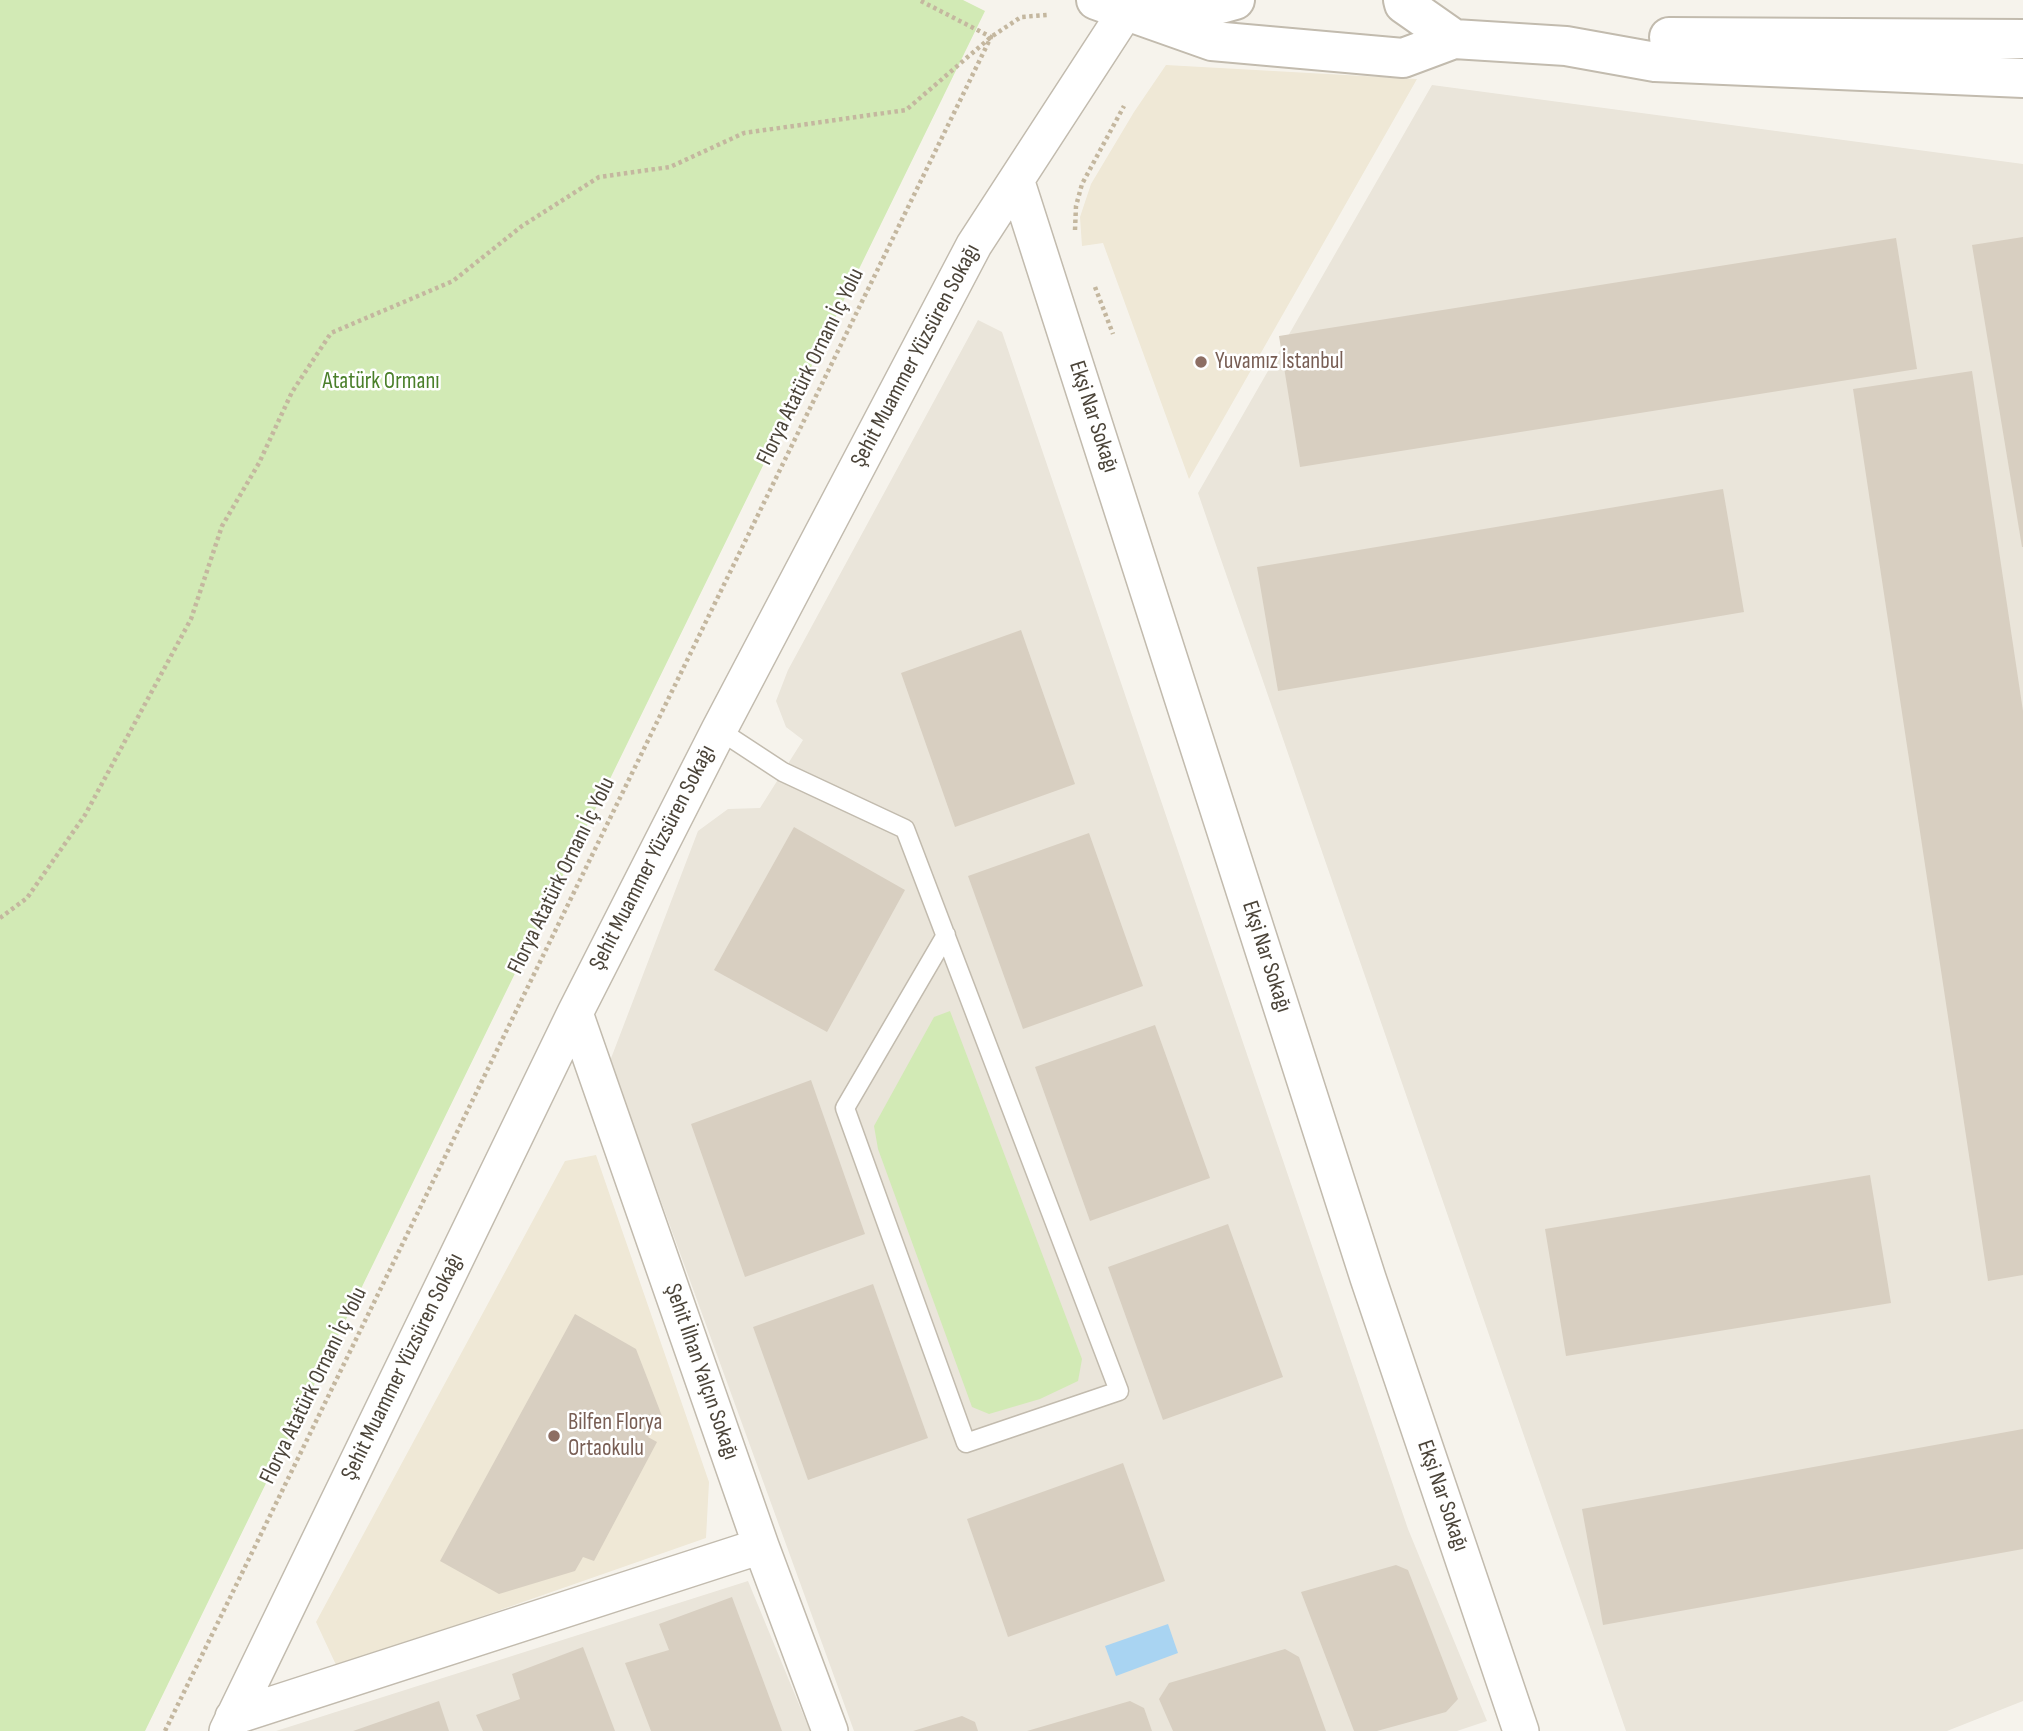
<!DOCTYPE html>
<meta charset="utf-8">
<style>
body{margin:0}
canvas{display:block;background:#f6f3ec}
</style>
<canvas width="2023" height="1731"></canvas>
<script>
const g = document.querySelector('canvas').getContext('2d');
g.lineJoin = 'round';
function paint(path, color) { g.fillStyle = color; g.fill(path, 'evenodd'); }
function trace(path, color, width, dash) { g.strokeStyle = color; g.lineWidth = width; g.lineCap = dash ? 'butt' : 'round'; g.setLineDash(dash || []); g.stroke(path); }
function write(font, color, halo, rows, align = 'center') {
  g.font = font + ' "Sofia Sans Condensed",sans-serif'; g.lineWidth = 5; g.setLineDash([]); g.textBaseline = 'middle'; g.strokeStyle = halo; g.fillStyle = color; for (const [text, x, y, turn = 0] of rows) {
    g.save(); g.translate(x, y); g.rotate((+turn || 0) * Math.PI / 180); g.textAlign = isNaN(turn) ? turn : align; if (halo) g.strokeText(text, 0, 0); g.fillText(text, 0, 0); g.restore();
  }
}
paint(new Path2D(`
 M1432 85 2023 164V1701L1947 1731H1626L1198 493Z
 M978 320 1002 332 1408 1529 1487 1721 1457 1731H854L610 1061 698 831 728 809 760 808 803 740 786 727 776 701 788 670Z
 M748 1581 810 1731H276Z`), '#eae5da');
paint(new Path2D(`
 M1166 65 1417 79 1189 479 1103 243 1082 246 1080 217 1091 184 1134 112Z
 M596 1155 709 1482 706 1538 337 1667 316 1622 565 1161Z`), '#efe8d6');
paint(new Path2D(`
 M0 0H963L985 11 145 1731H0Z
 M950 1011 1082 1359 1078 1381 1040 1399 989 1414 972 1407 878 1149 874 1126 934 1017Z`), '#d2eab5');
paint(new Path2D(`
 M1168 1624 1178 1653 1116 1676 1105 1646Z`), '#a9d4f2');
paint(new Path2D(`
 M2023 237V547H2022L1972 245Z
 M1896 238 1917 369 1300 467 1279 336Z
 M1972 371 2023 711V1275L1988 1281 1853 389Z
 M1723 489 1744 612 1278 691 1257 567Z
 M1021 630 1075 784 955 827 901 673Z
 M794 827 905 890 827 1032 714 970Z
 M1089 833 1143 986 1023 1029 968 876Z
 M1155 1025 1210 1178 1090 1221 1035 1067Z
 M811 1080 865 1234 745 1277 691 1124Z
 M1870 1175 1891 1303 1566 1356 1545 1229Z
 M1228 1224 1283 1377 1163 1420 1108 1267Z
 M873 1284 928 1438 808 1480 753 1327Z
 M575 1314 636 1349 662 1416 648 1437 657 1442 594 1561 583 1557 575 1571 499 1594 440 1561Z
 M2023 1429V1549L1603 1625 1582 1509Z
 M1123 1463 1165 1581 1008 1637 967 1519Z
 M1396 1565 1408 1570 1458 1699 1446 1712 1377 1731H1354L1301 1592Z
 M732 1597 782 1731H651L625 1663 669 1650 659 1624Z
 M583 1647 615 1731H483L476 1715 520 1699 512 1674Z
 M1285 1649 1299 1657 1326 1731H1173L1159 1699 1169 1683Z
 M439 1701 449 1731H353Z
 M1130 1701 1144 1708 1152 1731H1027Z
 M962 1716 975 1722 978 1731H913Z`), '#d8cfc1');
const service = new Path2D(`
 M719 730 783 772 905 829 1119 1391 966 1443 845 1108 946 935`);
const minor = new Path2D(`
 M1017 182 1368 1278 1521 1731
 M575 1013 761 1546 830 1731
 M233 1717 761 1546
 M227 1731 575 1013 719 730 974 245 1126 11`);
const tertiary = new Path2D(`
 M1096 0 1212 41 1403 58 1454 39 1566 46 1655 62 2023 78
 M1403 0 1404 4 1454 39
 M1150 11 1199 10 1235 0
 M1669 37 2023 39`);
trace(service, '#c2bbae', 21);
trace(minor, '#c2bbae', 38);
trace(tertiary, '#c2bbae', 42);
trace(new Path2D(`
 M1075 230 1076 206 1082 184 1124 106
 M1095 287 1113 334
 M0 918 27 898 85 815 191 619 222 526 259 463 292 392 331 333 453 281 522 226 599 177 670 167 744 133 906 110 991 37 1021 17 1047 15
 M165 1731 991 37 919 0`), '#c4b79f', 4.5, [3.5, 3.5]);
trace(service, '#fff', 18);
trace(minor, '#fff', 35);
trace(tertiary, '#fff', 38);
for (const [x, y, r, color] of [
 [1201,362,7,"#8d6e63"],
 [554,1436,7,"#8d6e63"]
]) { const dot = new Path2D(); dot.arc(x, y, r, 0, 2 * Math.PI); g.fillStyle = color; g.fill(dot); trace(dot, '#fff', 2.5); }
write('23px', '#4b4439', '#fff', [
 ["Şehit Muammer Yüzsüren Sokağı",916,356,-62],
 ["Florya Atatürk Ornanı İç Yolu",811,367,-64],
 ["Ekşi Nar Sokağı",1093,417,72],
 ["Şehit Muammer Yüzsüren Sokağı",653,858,-63],
 ["Florya Atatürk Ornanı İç Yolu",562,876,-64],
 ["Ekşi Nar Sokağı",1266,957,72],
 ["Şehit Muammer Yüzsüren Sokağı",403,1367,-64],
 ["Şehit İlhan Yalçın Sokağı",701,1372,71],
 ["Florya Atatürk Ornanı İç Yolu",314,1386,-64],
 ["Ekşi Nar Sokağı",1442,1496,71]
]);
write('23px', '#785e54', '#fff', [
 ["Yuvamız İstanbul",1215,362],
 ["Bilfen Florya",568,1423],
 ["Ortaokulu",568,1449]
], 'left');
write('23px', '#4a7f2a', '#fff', [
 ["Atatürk Ormanı",381,382]
]);
</script>
